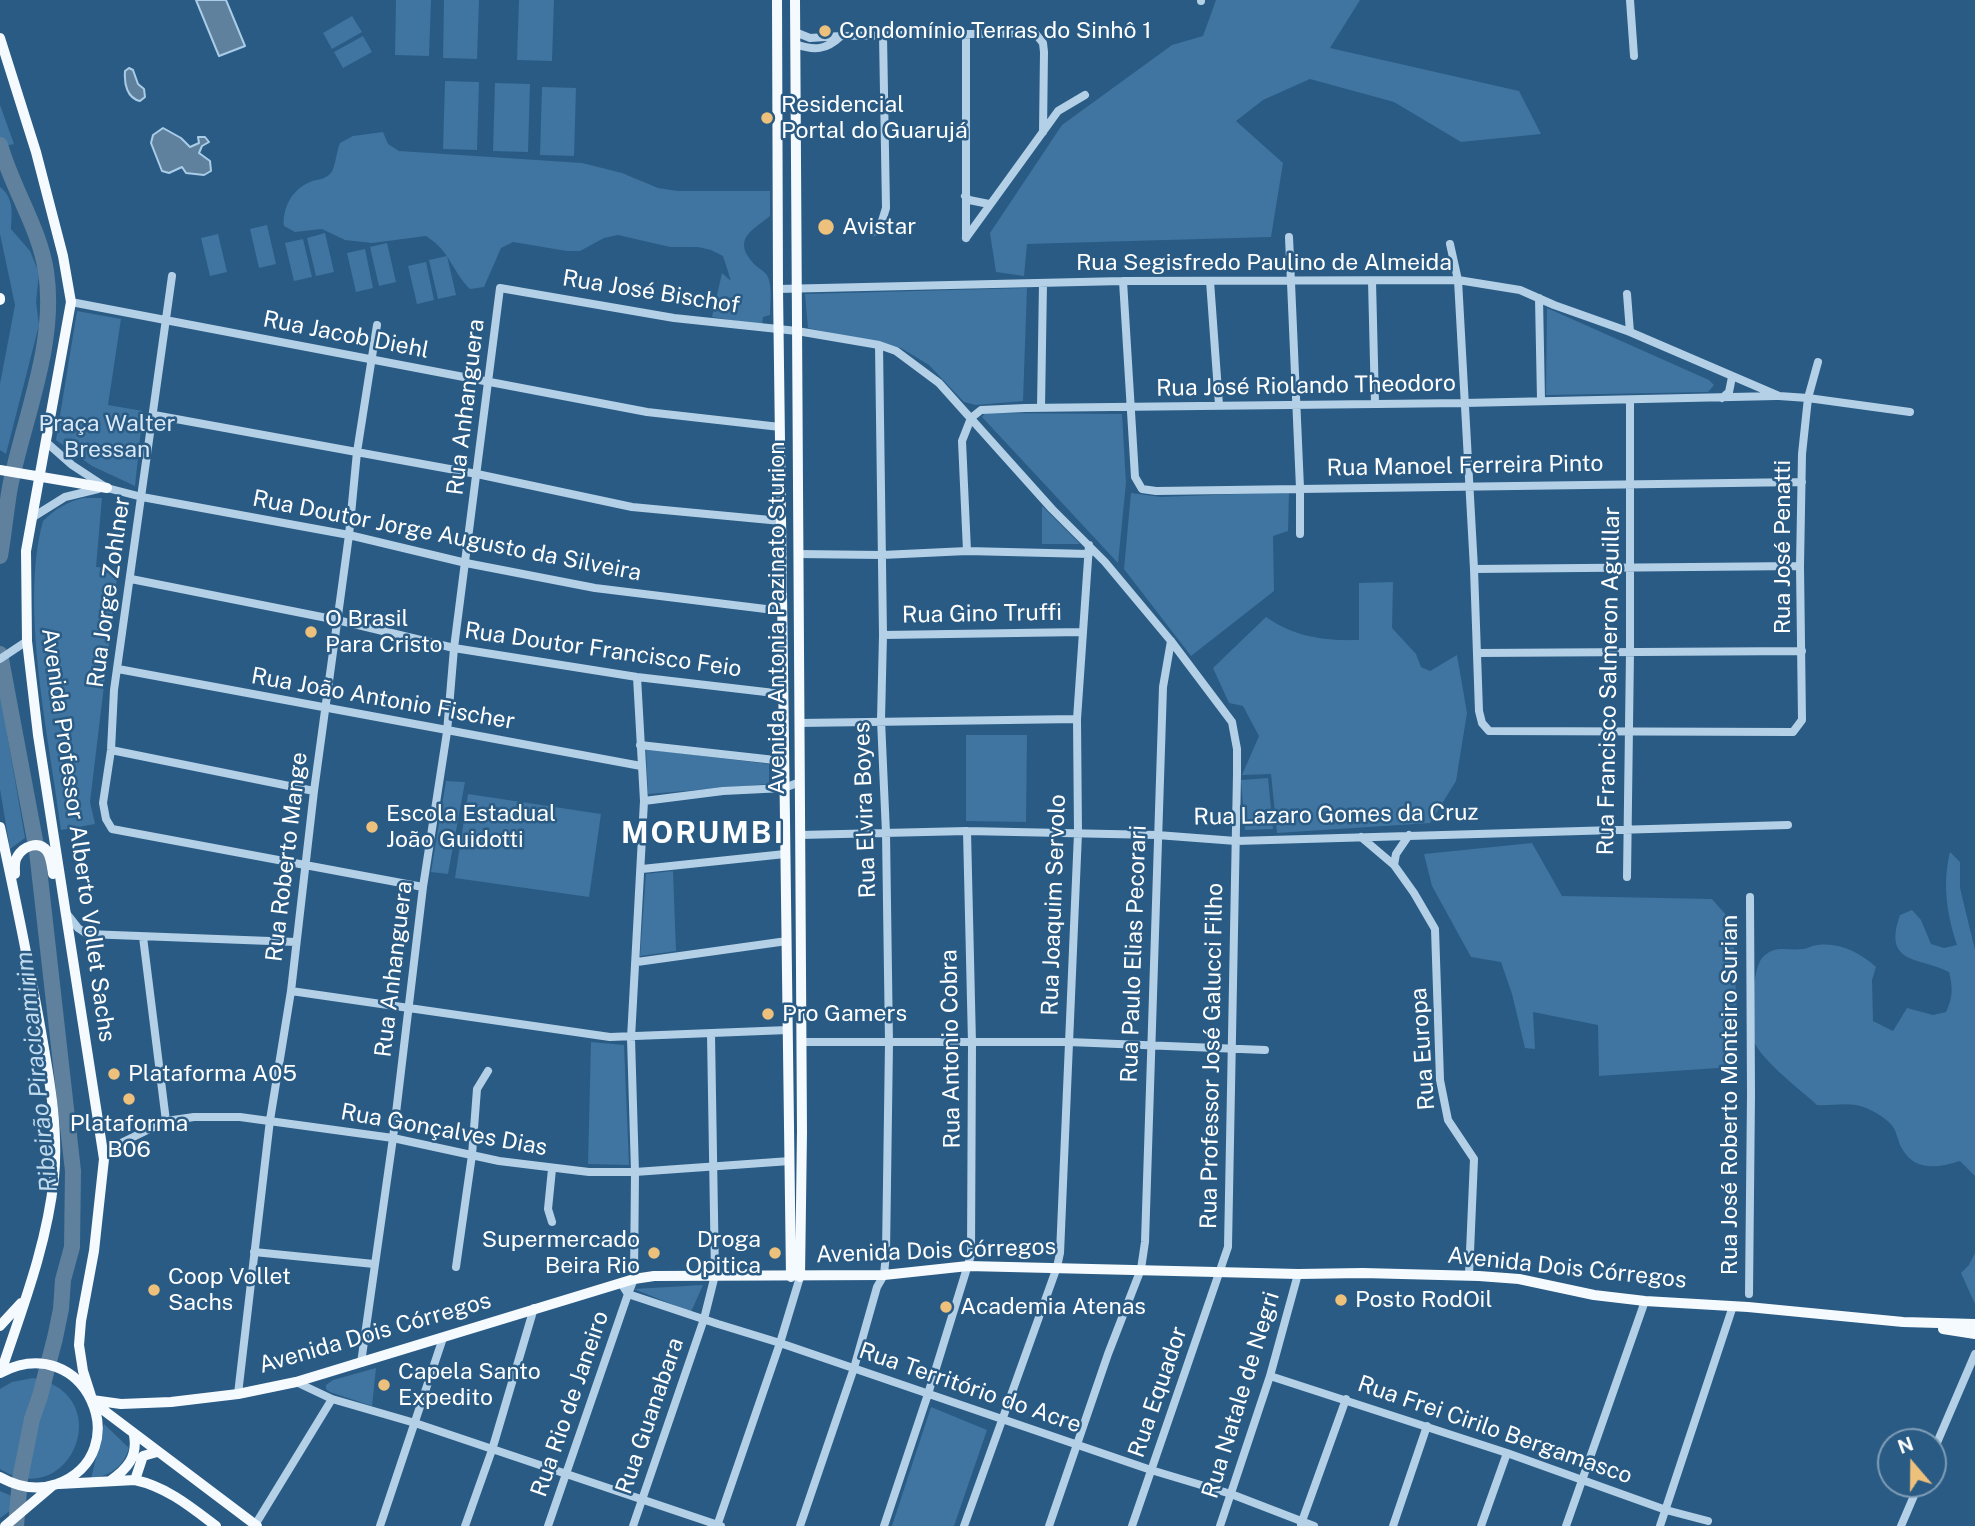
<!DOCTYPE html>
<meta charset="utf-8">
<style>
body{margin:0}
#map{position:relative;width:1975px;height:1526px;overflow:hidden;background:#2a5b84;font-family:"Public Sans",sans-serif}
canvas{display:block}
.north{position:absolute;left:1877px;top:1428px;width:70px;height:70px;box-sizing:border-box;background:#2a5b84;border:2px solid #7f9db5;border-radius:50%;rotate:340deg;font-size:19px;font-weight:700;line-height:28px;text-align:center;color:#fff}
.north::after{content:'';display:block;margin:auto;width:24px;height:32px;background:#edc17c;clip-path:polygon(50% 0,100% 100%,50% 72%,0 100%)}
</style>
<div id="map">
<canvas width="1975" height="1526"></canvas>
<div class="north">N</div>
</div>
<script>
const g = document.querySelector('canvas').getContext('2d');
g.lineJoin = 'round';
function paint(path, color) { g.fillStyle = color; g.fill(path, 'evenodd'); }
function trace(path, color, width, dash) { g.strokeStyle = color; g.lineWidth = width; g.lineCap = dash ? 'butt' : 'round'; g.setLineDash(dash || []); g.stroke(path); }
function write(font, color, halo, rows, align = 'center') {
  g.font = font + ' "Public Sans",sans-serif'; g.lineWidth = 5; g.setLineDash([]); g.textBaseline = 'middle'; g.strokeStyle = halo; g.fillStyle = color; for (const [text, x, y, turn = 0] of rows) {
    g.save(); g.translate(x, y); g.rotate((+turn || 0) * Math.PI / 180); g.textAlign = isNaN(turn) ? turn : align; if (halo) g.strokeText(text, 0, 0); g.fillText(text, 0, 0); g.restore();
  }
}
paint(new Path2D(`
 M396 0H431L429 56 395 55Z
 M444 0H479L477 59 443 58Z
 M519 0H554L552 61 517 60Z
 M1216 0H1360L1330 48 1519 91 1541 134 1461 142 1394 102 1310 79 1263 100 1236 121 1283 163 1271 237 1027 244 1024 276 996 272 990 233 1062 125 1172 45 1203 36Z
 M352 16 362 32 332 49 323 33Z
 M363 36 372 52 343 68 334 52Z
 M445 81 479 82 477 150 443 149Z
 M495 83 530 84 528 152 493 151Z
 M542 87 576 88 574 156 540 155Z
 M0 105 14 144 0 147Z
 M383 132 388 144 399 151 582 163 622 173 658 188 678 191H770V216C753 230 731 239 754 264 758 268 764 271 767 275 773 286 770 303 770 315L763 317 762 325 712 317 722 273 731 281 723 256 711 250 698 247H670L618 235 604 238 580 251H567L513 242 501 248 484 287 470 289C451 270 451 252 426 236L372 243 345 240 322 229 295 232 284 226C282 209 292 189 310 182 317 179 324 180 330 174 336 168 336 151 340 143L353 136Z
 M0 187C14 198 12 212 11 229L30 251 39 273 36 302 39 325 6 454 0 450V384L15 305 0 234Z
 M267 225 276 264 259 268 250 229Z
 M325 233 334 272 316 276 307 238Z
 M218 234 227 272 210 276 201 238Z
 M303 239 312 277 294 281 285 243Z
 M387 243 396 282 379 286 370 247Z
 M365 249 373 288 356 292 347 253Z
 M447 256 456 295 438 299 429 260Z
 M426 262 434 300 417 304 408 266Z
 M1027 288 1023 401 976 405 964 402 929 365 901 348 808 328 805 294Z
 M1547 308 1709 380 1714 385 1708 392 1546 395Z
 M77 311 121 319 108 405 143 411 135 486 92 466 56 440Z
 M985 413 1122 414 1126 483 1118 563 982 417Z
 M1289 492 1288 531 1273 536 1274 591 1191 656 1124 569 1131 493 1161 497Z
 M84 498H102L96 567 118 569 90 802 95 824 61 830C50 741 19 608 43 521 55 509 68 501 84 498Z
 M1042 506 1080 544H1042Z
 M1393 582 1392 628 1416 654 1421 667 1430 671 1457 655 1467 713 1456 781 1430 823 1277 833 1271 774 1242 775 1259 736 1243 706 1229 703 1213 668 1266 617C1295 637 1324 641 1359 640V583Z
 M0 693 25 838 10 849 0 789Z
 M966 735H1027L1026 822 966 821Z
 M646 749 769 764V784L648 794Z
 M1268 778 1273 829 1245 830 1241 780Z
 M446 781 465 782 448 874 431 872Z
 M468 794 601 814 589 897 455 878Z
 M1532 843 1562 896 1712 899 1733 923 1737 1019 1733 1067 1599 1076 1598 1025 1533 1012 1535 1049 1525 1048 1512 994 1501 962 1471 957 1432 886 1424 854Z
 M1950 852 1960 862V888L1975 950V1176L1960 1161C1938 1168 1914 1172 1901 1147 1898 1141 1897 1133 1893 1127 1889 1120 1874 1111 1866 1108 1851 1101 1833 1106 1817 1105 1800 1089 1756 1057 1752 1036 1749 1023 1753 968 1762 958 1774 944 1788 951 1802 949 1808 949 1812 945 1818 945 1839 942 1861 953 1876 967L1872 980 1873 1021 1893 1031 1907 1008 1933 1015 1946 1012C1953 997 1953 988 1949 972 1920 957 1882 965 1900 915L1912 910 1921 920 1931 944 1944 948 1957 945C1947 915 1942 884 1950 852Z
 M673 871 676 951 640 956 646 874Z
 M591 1042 624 1045 629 1165 588 1164Z
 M1975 1253V1304L1961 1273 1969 1265Z
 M703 1285 691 1312 634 1289Z
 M376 1368 372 1406 330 1392 326 1389V1385L333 1380Z
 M33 1378C119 1394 71 1513 0 1469V1389L12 1382Z
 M931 1407 987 1430 954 1526H892Z
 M104 1424 129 1448C123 1468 110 1475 91 1479Z
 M0 1491 16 1498 14 1508 0 1518Z`), '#3f75a0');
const water = new Path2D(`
 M196 0H226L245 46 219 56Z
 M129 68 133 70 138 84 144 89 145 97 140 101C127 98 124 84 125 71Z
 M163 128 181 138 190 147 199 143 198 137H205L209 142 202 146 199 153 210 161 211 171 204 175 186 173 182 167 169 173 162 171 151 143 153 135Z`);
paint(water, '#60819d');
trace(water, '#a9cce7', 2);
trace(new Path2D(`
 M0 145C12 188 39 227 46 271 57 344 24 417 10 487 6 510 4 533 0 556
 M0 654 37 851 73 1171 72 1247 63 1280 61 1309 55 1338 40 1396 32 1419 20 1479 16 1526`), '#60819d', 16);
trace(new Path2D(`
 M1201 0V1
 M1630 0 1634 56
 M841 36 1035 33 1043 43 1044 52 1043 132
 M795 44C815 51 826 50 841 36L810 38 795 32
 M965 196 969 200 989 204
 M873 232 882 221 886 208 883 35
 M1289 237 1300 488V534
 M966 238V34
 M966 238 1058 111 1085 95
 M1450 244 1458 280 1474 569 1479 711 1482 723 1489 731 1793 732 1802 720 1800 566 1802 454 1808 398 1818 362
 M172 276 114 690 111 750 103 803 106 819 112 829 423 887
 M1123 281 1135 477 1142 489 1156 491 1802 482
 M1210 281 1219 405
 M1372 281 1375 403
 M778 289 1123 281 1458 280 1520 290 1554 305 1630 332 1779 396 1808 398 1910 412
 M1627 294 1630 332
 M1539 298 1541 400
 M71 302 647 412 780 427
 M1722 398 1729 392 1732 377
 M1041 408 1043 283
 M154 415 477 474 632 507 781 521
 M46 442 72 465 107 488 142 497 349 535 466 563 595 588 782 611
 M33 517 65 497 98 489
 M967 551 962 441 971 418 981 410 1025 408 1464 403 1776 396
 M798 554 882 555 967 551 1089 554
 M1474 569 1800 566
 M131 579 337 620 454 648 637 677 783 694
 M883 635 1083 632
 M1477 653 1802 651
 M0 659 27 641
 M118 669 641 766
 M637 677 644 801 631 1038 635 1172 634 1279 628 1294 718 1324 780 1343 1151 1470 1231 1494 1314 1526
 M799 723 1077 719
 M640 745 784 761
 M111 750 314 791
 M644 801 723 791 784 788 800 782
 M800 835 967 831 1157 835 1236 841 1788 825
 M1361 837 1394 865 1396 854 1409 835
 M1394 865 1414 893 1435 929 1440 1080 1448 1120 1474 1159 1469 1275
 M642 869 785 854
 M1627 877 1630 652V400
 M67 914 78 928 87 934 296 942
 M143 937 166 1121
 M637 962 787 941
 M291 991 610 1037 788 1030
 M802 1042H1069L1265 1050
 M104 1159 123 1142 166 1121 194 1117H240L393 1138 499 1161 589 1172H635L790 1161
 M552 1169 548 1209 552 1222
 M254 1252 374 1264
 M456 1267 472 1155 477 1089 488 1071
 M1749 1294 1751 1095 1750 897
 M361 1363 393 1138 423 887 447 732 454 648 500 288 674 318 797 331 879 345 896 351 939 383 1052 509 1105 562 1171 641 1232 722 1237 749V774L1228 1247 1132 1526
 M1270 1376 1507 1453 1666 1510 1708 1521
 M296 1382 332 1399 415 1423 721 1526
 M238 1394 270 1120 291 991 314 791 349 535 357 452 377 325
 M1933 1452 1975 1354
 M1301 1524 1346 1399
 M255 1525 332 1399
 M380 1526 443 1338
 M465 1526 492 1450 534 1308
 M548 1526 628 1294 621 1283
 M633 1526 704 1319 715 1275 711 1034
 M717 1526 780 1343 800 1277
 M800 1526 854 1368 877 1287 884 1275 886 1253 889 1043 886 833 881 720 883 635 879 345
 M884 1526 928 1394 971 1255 972 1043 967 831
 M964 1526 1057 1267 1060 1253 1078 833 1077 719 1089 545
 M1049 1526 1108 1354 1141 1269 1145 1242 1163 687 1171 641
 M1220 1526 1270 1376 1298 1274
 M1393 1526 1427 1426
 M1481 1526 1507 1453
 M1566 1526 1645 1301
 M1660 1526 1733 1306
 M1901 1526 1919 1484`), '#b4d0e7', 8);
trace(new Path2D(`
 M777 0 778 289 791 1277
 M795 0 802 1131 800 1277
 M0 38 36 152 63 256 71 302 26 551 27 641 38 735 104 1159 94 1251 81 1321 79 1345 83 1371 91 1396
 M0 298V300
 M0 470 107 488
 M0 827C14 891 27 955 39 1020 48 1072 59 1125 54 1178 47 1245 22 1309 1 1372
 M15 874C15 868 14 862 17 857 23 846 39 840 47 851 51 857 52 867 53 874
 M0 1326 21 1303
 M1943 1329 1975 1334
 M0 1373C85 1328 139 1453 57 1484 37 1491 18 1487 0 1477
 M92 1400 121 1404 171 1402 238 1394 296 1382 634 1279 654 1276 884 1275 968 1266 1298 1274 1363 1273 1479 1276 1519 1279 1594 1295 1645 1301 1748 1307 1903 1322 1975 1324
 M94 1403 257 1526
 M135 1480 143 1456 157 1452
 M110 1481C127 1469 138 1457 134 1435
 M59 1484 135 1480C167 1487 191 1507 216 1526
 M5 1526 51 1487`), '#f5fafe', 10);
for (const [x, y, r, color] of [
 [825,31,7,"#edc17c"],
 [767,118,7,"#edc17c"],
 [826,227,9,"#edc17c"],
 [311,632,7,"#edc17c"],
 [372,827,7,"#edc17c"],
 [768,1014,7,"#edc17c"],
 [114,1074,7,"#edc17c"],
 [129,1099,7,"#edc17c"],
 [654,1253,7,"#edc17c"],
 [775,1253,7,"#edc17c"],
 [154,1290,7,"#edc17c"],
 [1341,1300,7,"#edc17c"],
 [946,1307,7,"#edc17c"],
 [384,1385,7,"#edc17c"]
]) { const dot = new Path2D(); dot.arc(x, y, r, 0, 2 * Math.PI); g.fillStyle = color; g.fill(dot); trace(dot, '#2a5b84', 2.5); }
write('23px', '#fff', '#2a5b84', [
 ["Condomínio Terras do Sinhô 1",839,31],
 ["Residencial",781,105],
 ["Portal do Guarujá",781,131],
 ["Avistar",842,227],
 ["O Brasil",325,619],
 ["Para Cristo",325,645],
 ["Escola Estadual",386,814],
 ["João Guidotti",386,840],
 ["Pro Gamers",782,1014],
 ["Plataforma A05",128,1074],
 ["Plataforma",129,1124,"center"],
 ["B06",129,1150,"center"],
 ["Supermercado",640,1240,"right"],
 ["Beira Rio",640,1266,"right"],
 ["Droga",761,1240,"right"],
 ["Opitica",761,1266,"right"],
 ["Coop Vollet",168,1277],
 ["Sachs",168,1303],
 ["Posto RodOil",1355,1300],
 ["Academia Atenas",960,1307],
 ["Capela Santo",398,1372],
 ["Expedito",398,1398]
], 'left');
write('23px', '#fff', '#2a5b84', [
 ["Rua Segisfredo Paulino de Almeida",1264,263],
 ["Rua José Bischof",651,292,9],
 ["Rua Jacob Diehl",346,335,11],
 ["Rua José Riolando Theodoro",1306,386,-1],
 ["Rua Anhanguera",466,407,-83],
 ["Rua Manoel Ferreira Pinto",1465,466,-1],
 ["Rua Doutor Jorge Augusto da Silveira",447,536,11],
 ["Rua José Penatti",1783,547,-90],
 ["Rua Jorge Zohlner",109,592,-82],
 ["Rua Gino Truffi",982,614,-1],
 ["Avenida Antonia Pazinato Sturion",777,618,-90],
 ["Rua Doutor Francisco Feio",603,650,8],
 ["Rua Francisco Salmeron Aguillar",1609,681,-89],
 ["Rua João Antonio Fischer",383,699,10],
 ["Rua Elvira Boyes",865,810,-92],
 ["Rua Lazaro Gomes da Cruz",1336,815,-1],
 ["Avenida Professor Alberto Vollet Sachs",78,835,82],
 ["Rua Roberto Mange",287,857,-83],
 ["Rua Joaquim Servolo",1054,905,-88],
 ["Rua Paulo Elias Pecorari",1134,954,-88],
 ["Rua Anhanguera",394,969,-83],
 ["Rua Antonio Cobra",951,1049,-91],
 ["Rua Europa",1423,1049,-94],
 ["Rua Professor José Galucci Filho",1212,1056,-89],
 ["Rua José Roberto Monteiro Surian",1730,1095,-90],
 ["Rua Gonçalves Dias",444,1130,10],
 ["Avenida Dois Córregos",936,1251,-2],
 ["Avenida Dois Córregos",1567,1268,6],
 ["Avenida Dois Córregos",375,1333,-16],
 ["Rua Território do Acre",970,1388,19],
 ["Rua Equador",1158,1392,-71],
 ["Rua Natale de Negri",1241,1395,-73],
 ["Rua Rio de Janeiro",570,1404,-71],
 ["Rua Guanabara",650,1416,-71],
 ["Rua Frei Cirilo Bergamasco",1495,1430,19]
]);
write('23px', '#d8e8f6', '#2a5b84', [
 ["Praça Walter",107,424],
 ["Bressan",107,450]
]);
write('italic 24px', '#c0daee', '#2a5b84', [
 ["Ribeirão Piracicamirim",37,1072,-96]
]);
g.letterSpacing = '2px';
write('bold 30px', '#fff', '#2a5b84', [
 ["MORUMBI",703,834]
]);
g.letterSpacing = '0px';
</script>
